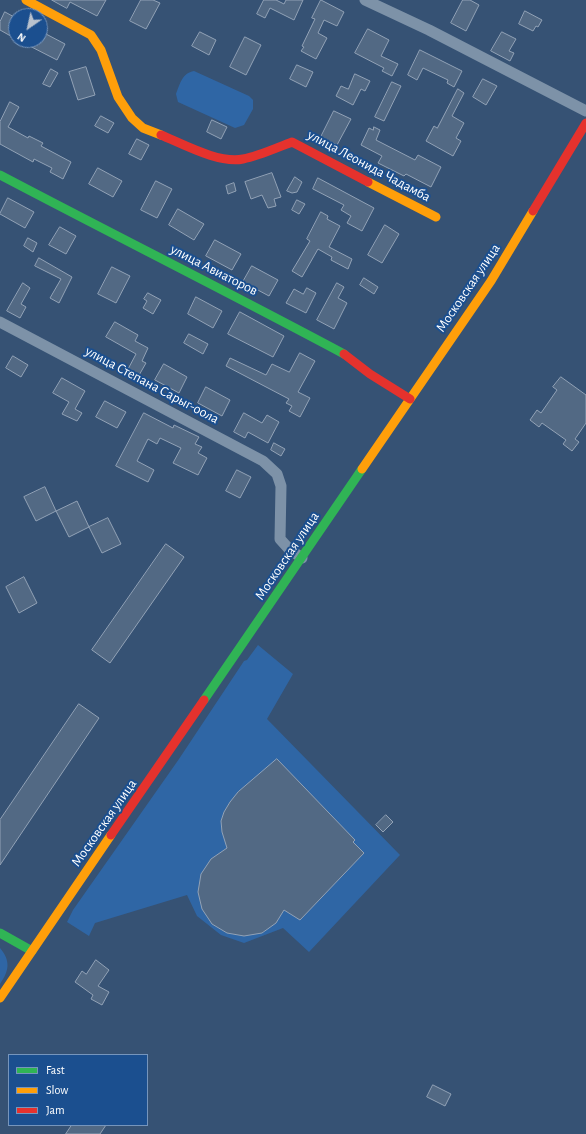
<!DOCTYPE html>
<meta charset="utf-8">
<style>
body{margin:0}
#map{position:relative;width:586px;height:1134px;overflow:hidden;background:#365274;font-family:"Alegreya Sans",sans-serif}
canvas{display:block}
.legend{position:absolute;left:8px;top:1054px;width:140px;height:72px;box-sizing:border-box;background:#1b4f8f;border:1px solid #7695bc;margin:0;padding:5px 7px;list-style:none;font-size:12px;color:#fff}
.legend li{display:flex;align-items:center;gap:8px;height:20px}
.legend b{width:20px;border:1px solid #7695bc}
.north{position:absolute;left:8px;top:8px;width:40px;height:40px;box-sizing:border-box;background:#1b4f8f;border:1px solid #7695bc;border-radius:50%;rotate:214deg;font-size:11px;font-weight:700;line-height:16px;text-align:center;color:#fff}
.north::after{content:'';display:block;margin:auto;width:14px;height:18px;background:#b9c2ce;clip-path:polygon(50% 0,100% 100%,50% 72%,0 100%)}
</style>
<div id="map">
<canvas width="586" height="1134"></canvas>
<ul class="legend">
<li><b style="height:5px;background:#30b455"></b>Fast</li>
<li><b style="height:5px;background:#ff9f0a"></b>Slow</li>
<li><b style="height:5px;background:#e5322d"></b>Jam</li>
</ul>
<div class="north">N</div>
</div>
<script>
const g = document.querySelector('canvas').getContext('2d');
g.lineJoin = 'round';
function paint(path, color) { g.fillStyle = color; g.fill(path, 'evenodd'); }
function trace(path, color, width, dash) { g.strokeStyle = color; g.lineWidth = width; g.lineCap = dash ? 'butt' : 'round'; g.setLineDash(dash || []); g.stroke(path); }
function write(font, color, halo, rows, align = 'center') {
  g.font = font + ' "Alegreya Sans",sans-serif'; g.lineWidth = 4; g.setLineDash([]); g.textBaseline = 'middle'; g.strokeStyle = halo; g.fillStyle = color; for (const [text, x, y, turn = 0] of rows) {
    g.save(); g.translate(x, y); g.rotate((+turn || 0) * Math.PI / 180); g.textAlign = isNaN(turn) ? turn : align; if (halo) g.strokeText(text, 0, 0); g.fillText(text, 0, 0); g.restore();
  }
}
paint(new Path2D(`
 M194 71 249 96 253 100V109L244 125 235 128 178 102 176 94C180 84 182 73 194 71Z
 M258 645 293 674 267 719 400 855 309 952 283 928 244 943 221 935 197 916 187 895 95 923 89 936 67 922 73 910 179 759 244 661 247 660Z
 M0 948C11 961 9 971 0 984Z`), '#2f66a5');
const building = new Path2D(`
 M52 0H106L97 16 70 2 67 8Z
 M141 0H153L160 3 146 29 130 21Z
 M264 0H276L284 4 286 0H303L294 20 270 8 265 18 257 14Z
 M321 0 344 12 337 26 324 20 318 33 327 38 316 59 301 51 304 47 302 46 315 19 312 18Z
 M463 0H470L479 5 466 31 451 23Z
 M525 11 542 20 538 27 536 26 533 31 519 24Z
 M5 12 16 18V39L0 30V22Z
 M368 29 389 40 381 56 398 64 392 76 382 71 384 68 355 53Z
 M200 32 216 40 209 55 192 46Z
 M502 32 516 39 509 51 514 53 510 61 491 51Z
 M46 34 65 44 57 60 18 40H40V38L43 39Z
 M245 37 261 45 246 75 230 67Z
 M420 50 462 71 454 87 447 83 448 80 423 68 417 80 408 75Z
 M297 65 313 72 306 87 290 79Z
 M86 67 95 95 78 100 69 72Z
 M51 69 58 73 50 87 43 84Z
 M355 74 370 81 365 91 361 89 353 105 336 96 341 86 348 89Z
 M483 79 497 86 486 105 473 97Z
 M392 82 401 86 384 121 375 117Z
 M458 89 464 93 452 116 464 123 456 138 461 141 453 156 426 141 434 126 437 128Z
 M10 102 19 107 8 127 28 138 29 136 43 143 41 146 71 162 63 179 50 172 52 168 34 159 33 162 0 144V122Z
 M334 111 351 119 337 145 321 137Z
 M101 116 114 123 108 133 95 126Z
 M212 120 227 127 221 139 207 132Z
 M374 127 380 130 376 140 415 160 418 155 441 167 431 187 406 174 404 176 378 163 382 156 361 145 369 128 373 130Z
 M137 139 149 145 141 160 129 154Z
 M98 168 122 181 113 197 89 184Z
 M272 173 281 197 274 199 276 206 268 208 262 195 251 199 245 182Z
 M295 177 302 182 297 192 292 193 287 191Z
 M318 178 374 208 362 231 347 223 351 216 341 210 344 205 313 189Z
 M156 181 172 189 157 218 141 210Z
 M234 183 236 191 228 194 226 186Z
 M8 198 34 212 25 228 0 214Z
 M297 200 305 204 299 214 292 210Z
 M178 209 204 224 194 240 169 225Z
 M321 212 328 216 327 219 340 226 329 247 352 259 348 269 331 260 332 257 318 249 302 277 292 271 310 241 307 239Z
 M385 225 399 234 382 263 368 255Z
 M60 227 76 236 66 254 49 245Z
 M28 238 37 243 33 252 24 246Z
 M215 240 241 254 232 270 206 256Z
 M39 258 72 277 59 303 50 298 61 279 35 266Z
 M252 266 278 280 269 296 243 282Z
 M112 267 130 276 116 303 98 294Z
 M364 278 378 287 374 294 360 285Z
 M23 283 30 288 21 304 26 307 20 318 7 311Z
 M337 283 344 287 338 298 347 303 334 329 317 320Z
 M307 288 316 293 306 313 286 303 294 289 303 294Z
 M148 293 161 300 153 314 143 308 147 301 144 299Z
 M196 297 222 311 213 328 188 314Z
 M240 312 284 336 273 357 228 334Z
 M115 322 138 335 135 341 148 348 142 361 146 363 138 377 127 371 136 354 106 337Z
 M189 334 208 344 203 354 184 343Z
 M300 353 315 361 298 392 310 398 300 417 289 411 292 406 286 403 289 399 226 366 230 358 266 375 272 364 289 372Z
 M13 356 28 365 21 377 6 368Z
 M164 364 187 377 179 393 155 380Z
 M561 377 586 395V423L575 439 579 442 572 451 563 444 566 440 542 423 539 427 530 420 537 410 541 413 557 390 553 387Z
 M62 378 85 391 75 409 82 413 77 421 62 414 69 402 53 393Z
 M206 387 230 400 222 416 198 403Z
 M105 401 126 412 117 428 96 417Z
 M144 413 173 428 174 425 199 437 195 444 202 447 198 453 207 458 198 475 173 463 181 448 160 438 157 444 148 439 137 461 154 470 148 482 116 466Z
 M244 413 262 423 267 415 279 422 268 443 248 432 245 438 234 432Z
 M274 443 285 449 281 456 271 450Z
 M237 470 251 477 240 498 226 491Z
 M45 487 56 511 77 501 89 527 69 537 56 511 36 521 24 497Z
 M108 518 121 544 102 553 89 527Z
 M166 544 184 557 110 663 92 650Z
 M24 577 37 603 19 613 6 587Z
 M79 704 99 718 0 865V820Z
 M277 759 355 840 353 842 364 853 300 920 284 910 276 923 262 933 244 936 227 933 212 924 202 909 198 892 201 874 211 859 227 848 222 832 221 821 224 812 230 802 238 792Z
 M386 815 393 822 383 832 376 825Z
 M96 960 109 970 98 986 109 992 102 1005 91 999 93 995 75 982 82 971 86 974Z
 M433 1085 451 1094 445 1106 427 1097Z
 M72 1125H106L100 1134H66Z`);
paint(building, '#526984');
trace(building, '#92a2b6', 1);
trace(new Path2D(`
 M365 0 429 30 586 111
 M0 322 263 461 277 474 281 486 280 539 289 549 302 558`), '#7d92a8', 11);
trace(new Path2D(`
 M0 175C114 235 230 293 344 354
 M204 700 362 469
 M0 933 32 951`), '#30b455', 9);
trace(new Path2D(`
 M26 0 91 35 101 50 118 97 132 118 143 128 161 135
 M368 182 436 217
 M362 469 491 281 533 211
 M0 998 111 835`), '#ff9f0a', 9);
trace(new Path2D(`
 M161 135C183 144 219 164 243 159 259 156 276 148 292 142L368 182
 M533 211 586 123
 M344 354 370 374 410 399
 M111 835 204 700`), '#e5322d', 9);
write('14px', '#fff', '#1b4f8f', [
 ["улица Леонида Чадамба",369,166,28],
 ["улица Авиаторов",214,270,27],
 ["Московская улица",468,288,-56],
 ["улица Степана Сарыг-оола",152,385,28],
 ["Московская улица",287,556,-56],
 ["Московская улица",104,823,-55]
]);
</script>
